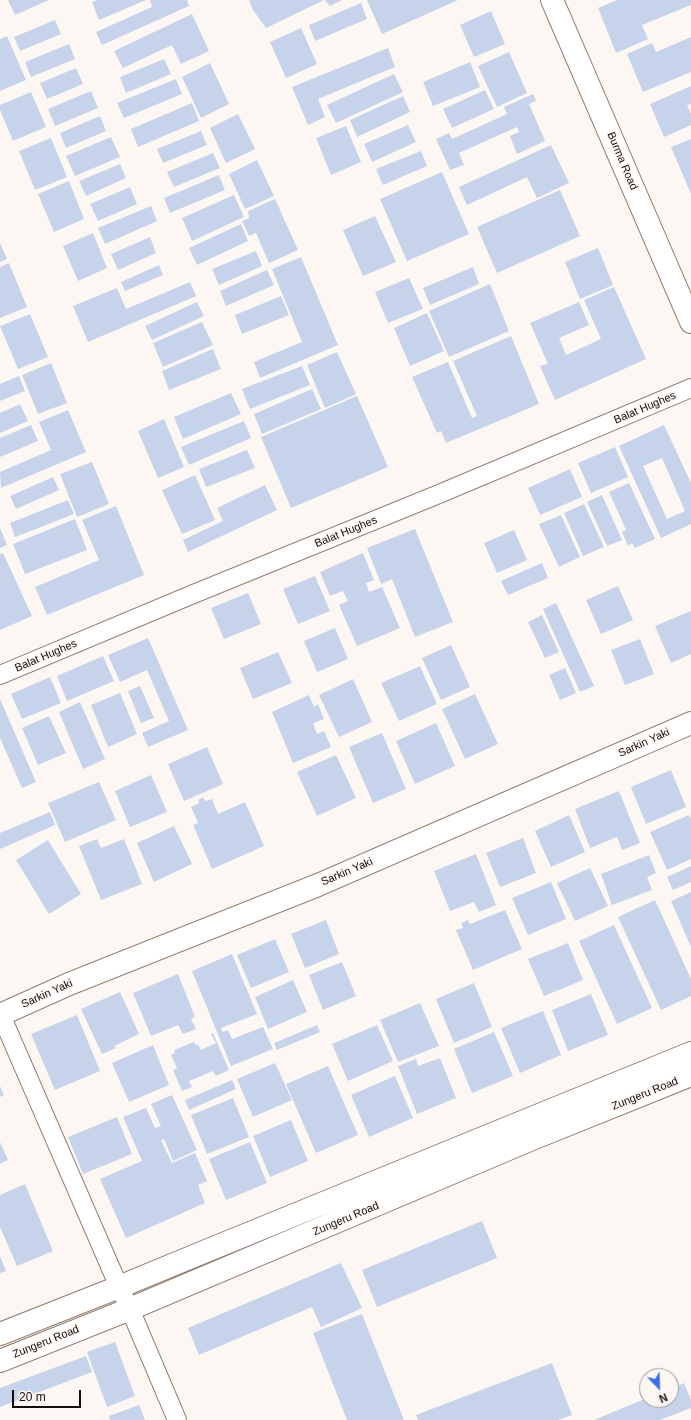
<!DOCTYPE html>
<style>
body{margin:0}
#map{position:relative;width:691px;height:1420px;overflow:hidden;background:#fdf7f4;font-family:Arial,sans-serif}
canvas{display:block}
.north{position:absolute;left:639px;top:1368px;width:40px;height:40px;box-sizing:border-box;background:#fdf7f4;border:1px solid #a19996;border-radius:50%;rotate:157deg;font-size:11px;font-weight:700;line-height:16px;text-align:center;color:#160d09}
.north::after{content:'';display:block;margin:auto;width:14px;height:18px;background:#3d71e2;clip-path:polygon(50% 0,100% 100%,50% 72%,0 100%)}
.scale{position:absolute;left:12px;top:1390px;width:69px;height:18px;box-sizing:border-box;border:2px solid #160d09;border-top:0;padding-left:5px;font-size:12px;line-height:14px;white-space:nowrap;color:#160d09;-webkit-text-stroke:3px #fdf7f4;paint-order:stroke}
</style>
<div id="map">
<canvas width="691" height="1420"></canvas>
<div class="north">N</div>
<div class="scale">20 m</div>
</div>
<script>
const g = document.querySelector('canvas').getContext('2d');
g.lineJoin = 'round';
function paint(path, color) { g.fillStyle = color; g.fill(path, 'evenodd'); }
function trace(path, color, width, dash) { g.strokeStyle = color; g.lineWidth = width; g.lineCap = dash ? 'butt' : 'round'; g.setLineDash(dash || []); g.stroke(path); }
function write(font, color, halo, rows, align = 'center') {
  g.font = font + ' Arial,sans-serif'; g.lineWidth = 3.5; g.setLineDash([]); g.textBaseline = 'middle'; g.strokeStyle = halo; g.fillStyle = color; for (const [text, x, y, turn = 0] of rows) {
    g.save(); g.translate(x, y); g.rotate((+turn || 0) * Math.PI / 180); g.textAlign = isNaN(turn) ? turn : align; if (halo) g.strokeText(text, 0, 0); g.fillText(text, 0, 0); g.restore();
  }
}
paint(new Path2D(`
 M8 0H49L15 15Z
 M97 0H146L99 20 92 2Z
 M150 0H187L189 6 102 45 96 32 152 7Z
 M249 0H324L266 28 253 10Z
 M325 0H342L330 6Z
 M367 0H458L382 34Z
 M617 0H691V5L642 25 648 39 616 53 598 8Z
 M361 3 367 19 315 41 309 25Z
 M491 11 505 44 474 57 460 25Z
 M192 14 209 51 181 64 172 45 123 68 114 51Z
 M55 20 61 34 20 51 14 37Z
 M301 28 317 64 286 78 270 42Z
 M7 36 26 80 0 91V39Z
 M691 37V72L643 92 627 54 652 43 656 52Z
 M69 44 75 59 31 77 25 62Z
 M388 48 395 67 318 99 325 117 308 125 292 87Z
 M509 52 527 93 497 107 478 66Z
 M164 59 171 74 126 93 120 77Z
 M470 62 480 87 433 106 423 82Z
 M210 63 229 104 201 118 182 77Z
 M76 68 83 84 47 99 40 83Z
 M394 74 403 92 336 123 327 105Z
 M176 79 182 94 124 118 117 103Z
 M691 86V104L687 105 691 114V125L664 137 650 104Z
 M485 90 494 109 452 128 443 109Z
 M91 91 98 108 55 126 48 109Z
 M31 92 46 127 13 141 0 110V105Z
 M533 94 536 101 529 104 545 141 517 154 510 136 519 132 517 127 459 153 464 165 450 170 436 139 449 133 452 139 507 114 504 107Z
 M403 96 410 112 357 137 350 120Z
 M192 103 199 121 138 147 131 129Z
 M238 114 255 149 226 163 210 128Z
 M100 116 106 131 66 148 60 133Z
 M408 125 416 142 372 162 364 144Z
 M346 126 361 162 331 175 316 138Z
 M201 131 207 145 163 163 157 149Z
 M111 137 120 157 75 176 66 156Z
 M51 138 67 177 35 190 19 151Z
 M691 139V194L671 147Z
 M551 145 569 183 537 198 527 177 467 205 459 187Z
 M421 151 427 166 383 185 376 169Z
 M213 153 220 168 174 187 167 172Z
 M257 160 274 196 245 209 229 174Z
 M120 164 126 178 86 196 79 181Z
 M442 172 469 234 407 261 380 199Z
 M219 175 225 190 170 213 164 198Z
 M69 181 84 219 54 232 38 194Z
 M130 187 137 204 98 221 90 204Z
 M560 190 580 236 497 273 477 227Z
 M234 195 244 217 192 241 182 218Z
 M275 199 298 250 269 263 256 233 249 236 242 221 249 218 248 211Z
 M151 206 157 221 105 244 98 228Z
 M375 216 396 262 363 276 343 230Z
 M241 224 248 241 197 265 189 248Z
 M93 233 107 268 78 281 63 246Z
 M150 237 156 253 118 270 111 254Z
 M0 243 7 259 0 262Z
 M598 248 613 285 580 299 565 262Z
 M256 251 262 266 219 285 212 269Z
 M301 257 338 345 260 378 254 362 302 342 272 269Z
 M9 263 27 307 0 318V267Z
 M159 265 163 275 125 291 121 282Z
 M473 267 479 284 430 305 423 288Z
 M267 270 274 285 226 306 220 291Z
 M409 278 423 309 388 323 375 292Z
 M190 282 196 296 88 342 73 306 117 288 126 309Z
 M490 284 509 331 449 357 429 311Z
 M614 287 646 359 555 400 540 366 548 364 530 323 579 302 589 325 559 338 566 355 601 339 584 300Z
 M281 296 289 315 242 334 235 315Z
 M197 302 204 316 152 340 145 326Z
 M427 313 444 351 410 366 394 328Z
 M30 314 48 357 18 369 0 326Z
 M202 322 213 345 163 367 153 343Z
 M511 336 539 404 446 443 441 431 437 433 412 377 448 362 472 418 477 416 453 361Z
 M213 349 221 369 169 390 162 371Z
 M337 352 356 394 325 408 307 365Z
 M51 363 67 403 38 414 22 375Z
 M302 366 310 385 250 409 242 389Z
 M19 376 25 391 0 401V384Z
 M312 389 321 409 262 434 254 414Z
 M231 393 241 414 183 439 174 417Z
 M357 396 388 467 291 508 261 437Z
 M20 404 28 421 0 433V413Z
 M68 410 86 452 1 488 0 472 51 450 39 422Z
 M164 419 184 467 158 478 138 431Z
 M244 421 251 438 189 465 181 447Z
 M31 425 38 441 0 457V438Z
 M664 425 691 483V524L661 538 619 446ZM662 458 685 511 667 519 643 466Z
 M615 447 628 477 591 493 578 463Z
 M247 450 255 468 206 487 199 469Z
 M92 462 109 504 77 517 60 474Z
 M570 469 582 497 540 515 528 488Z
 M195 475 215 520 182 534 162 490Z
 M53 477 59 490 16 509 10 496Z
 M629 483 655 539 635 548 632 543 628 546 622 532 626 530 609 492Z
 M265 485 277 510 188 552 183 540 223 521 217 508Z
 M602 495 622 540 607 546 587 502Z
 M68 500 74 514 15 537 10 523Z
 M584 504 604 547 583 556 564 513Z
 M116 506 144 575 47 615 35 587 99 560 82 520Z
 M561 515 580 557 559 567 539 524Z
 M75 519 87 550 25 574 13 544Z
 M0 528 7 545 0 548Z
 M415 529 453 622 415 637 392 579 381 584 367 548Z
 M514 530 527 560 497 573 484 543Z
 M3 553 32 616 0 630V554Z
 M363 553 374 580 366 583 369 592 382 587 400 628 357 646 339 605 348 601 343 591 330 596 320 572Z
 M542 563 548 578 508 595 501 581Z
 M315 576 330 611 298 624 283 589Z
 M618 586 633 620 601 634 586 600Z
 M248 593 261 624 224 639 211 608Z
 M556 603 594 686 580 692 543 609Z
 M691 611V654L671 663 655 626Z
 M542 615 559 652 545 658 528 622Z
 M335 628 348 659 317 672 304 641Z
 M148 638 188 730 148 747 142 733 169 721 147 670 120 682 108 655Z
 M640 639 654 674 625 685 611 650Z
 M451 645 470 687 441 700 422 658Z
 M278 652 292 683 253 699 240 668Z
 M103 656 114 681 67 701 57 676Z
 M420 666 437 704 399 721 381 683Z
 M565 668 576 693 560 700 549 675Z
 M50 677 61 703 22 719 11 694Z
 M353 679 372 722 339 737 319 695Z
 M140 686 154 718 141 723 128 691Z
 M120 693 137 734 108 747 91 705Z
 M475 694 498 744 465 759 442 709Z
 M309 695 314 707 318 704 324 719 313 723 317 734 324 731 331 747 293 763 272 712Z
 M0 699 36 782 22 788 0 738Z
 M80 702 105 759 83 769 59 712Z
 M49 716 66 753 38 765 22 728Z
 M436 723 455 766 415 784 396 741Z
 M382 733 406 789 373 803 349 747Z
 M207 747 223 784 184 801 168 764Z
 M336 755 356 798 317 816 297 772Z
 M671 770 686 807 646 824 631 787Z
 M151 775 167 812 130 827 115 791Z
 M99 782 116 820 65 842 48 803Z
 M619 791 640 843 622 850 617 837 590 848 575 809Z
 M203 797 205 801 212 799 218 814 245 802 264 846 212 869 193 825 198 823 191 807 199 803 198 800Z
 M50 812 55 825 0 849V833Z
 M569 815 585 852 551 867 535 831Z
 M689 815 691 819V859L667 870 650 832Z
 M174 826 192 864 154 882 137 843Z
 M523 838 536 873 500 887 486 853Z
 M97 839 101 848 124 839 142 884 101 900 79 846Z
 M48 840 81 894 49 914 16 860Z
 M476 854 496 905 479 912 474 902 450 911 434 871Z
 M649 855 656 873 647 877 652 890 612 905 601 874Z
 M691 866V882L673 890 667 877Z
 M590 868 608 906 575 921 557 883Z
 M551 882 566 919 528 935 512 898Z
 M691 892V947L671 901Z
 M655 900 691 979V996L661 1010 618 917Z
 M505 910 522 949 473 970 456 930 463 928 461 923 468 920 470 924Z
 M326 920 339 954 305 968 291 934Z
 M614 925 652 1008 617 1024 579 941Z
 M275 939 289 972 251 988 237 955Z
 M568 943 583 980 544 996 528 959Z
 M232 954 257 1014 221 1028 223 1032 228 1030 232 1039 263 1027 273 1049 231 1066 192 971Z
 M342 962 356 996 323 1010 309 975Z
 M178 974 195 1017 191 1019 196 1029 183 1034 178 1025 151 1036 133 993Z
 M293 980 307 1012 268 1029 255 997Z
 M474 983 492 1027 454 1043 436 999Z
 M120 992 139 1034 114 1046 116 1048 102 1054 81 1009Z
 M591 994 608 1035 568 1051 552 1010Z
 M420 1003 439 1046 398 1062 380 1020Z
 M543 1011 561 1055 520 1073 501 1028Z
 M77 1015 100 1071 55 1090 31 1034Z
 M317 1025 320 1032 277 1050 274 1043Z
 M377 1025 393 1061 348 1081 332 1044Z
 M494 1032 513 1076 472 1093 454 1049Z
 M213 1033 229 1070 216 1076 213 1071 189 1081 192 1087 182 1091 173 1070 177 1068 171 1055 175 1053 174 1050 194 1042 196 1045 198 1044 201 1050 216 1043 211 1034Z
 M153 1045 169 1085 129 1102 112 1063Z
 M440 1058 456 1098 417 1114 398 1066 416 1059 418 1066Z
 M275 1063 292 1100 253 1117 237 1079Z
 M328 1066 358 1135 316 1153 286 1084Z
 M395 1076 413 1118 369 1137 351 1095Z
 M232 1080 236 1089 189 1110 185 1100Z
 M0 1086 4 1095 0 1097Z
 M172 1095 197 1150 173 1161 164 1139 161 1140 172 1163 195 1153 207 1181 198 1185 205 1203 126 1238 100 1179 142 1161 123 1117 146 1108 155 1128 161 1126 151 1104Z
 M233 1098 249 1137 207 1154 191 1115Z
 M117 1117 132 1154 83 1174 68 1137Z
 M291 1120 308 1161 270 1177 253 1136Z
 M0 1142 8 1160 0 1164Z
 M250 1142 267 1183 226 1200 209 1159Z
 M25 1184 53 1251 17 1266 0 1227V1195Z
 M482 1221 497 1258 377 1307 362 1270Z
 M0 1256 6 1271 0 1273Z
 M341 1263 362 1308 321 1327 312 1307 199 1355 188 1328Z
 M362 1314 404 1420H347L313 1333Z
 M115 1342 135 1396 107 1407 87 1352Z
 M86 1356 92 1372 0 1407V1388Z
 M552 1363 572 1415 558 1420H418L416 1415Z
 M684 1383 691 1400V1408L660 1420H594L647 1398V1400H671V1389Z
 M139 1405 145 1420H110L109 1416Z`), '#c7d3ea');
const minor = new Path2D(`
 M0 675 191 595 439 494 691 388
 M1 1015 119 1287 130 1309 177 1420`);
const tertiary = new Path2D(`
 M552 0 691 322
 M0 1015 69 984 318 885 691 723
 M0 1334 119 1287 206 1251 691 1053
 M0 1361 130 1309 532 1139 691 1075`);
trace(minor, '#957e71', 20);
trace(tertiary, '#957e71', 24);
trace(minor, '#fff', 18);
trace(tertiary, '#fff', 22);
write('11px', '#160d09', '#fdf7f4', [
 ["Burma Road",622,161,67],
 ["Balat Hughes",645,408,-23],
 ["Balat Hughes",346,532,-22],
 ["Balat Hughes",46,656,-23],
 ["Sarkin Yaki",644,743,-24],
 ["Sarkin Yaki",347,872,-23],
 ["Sarkin Yaki",47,994,-24],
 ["Zungeru Road",645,1094,-22],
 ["Zungeru Road",346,1219,-23],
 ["Zungeru Road",46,1342,-22]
]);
</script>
